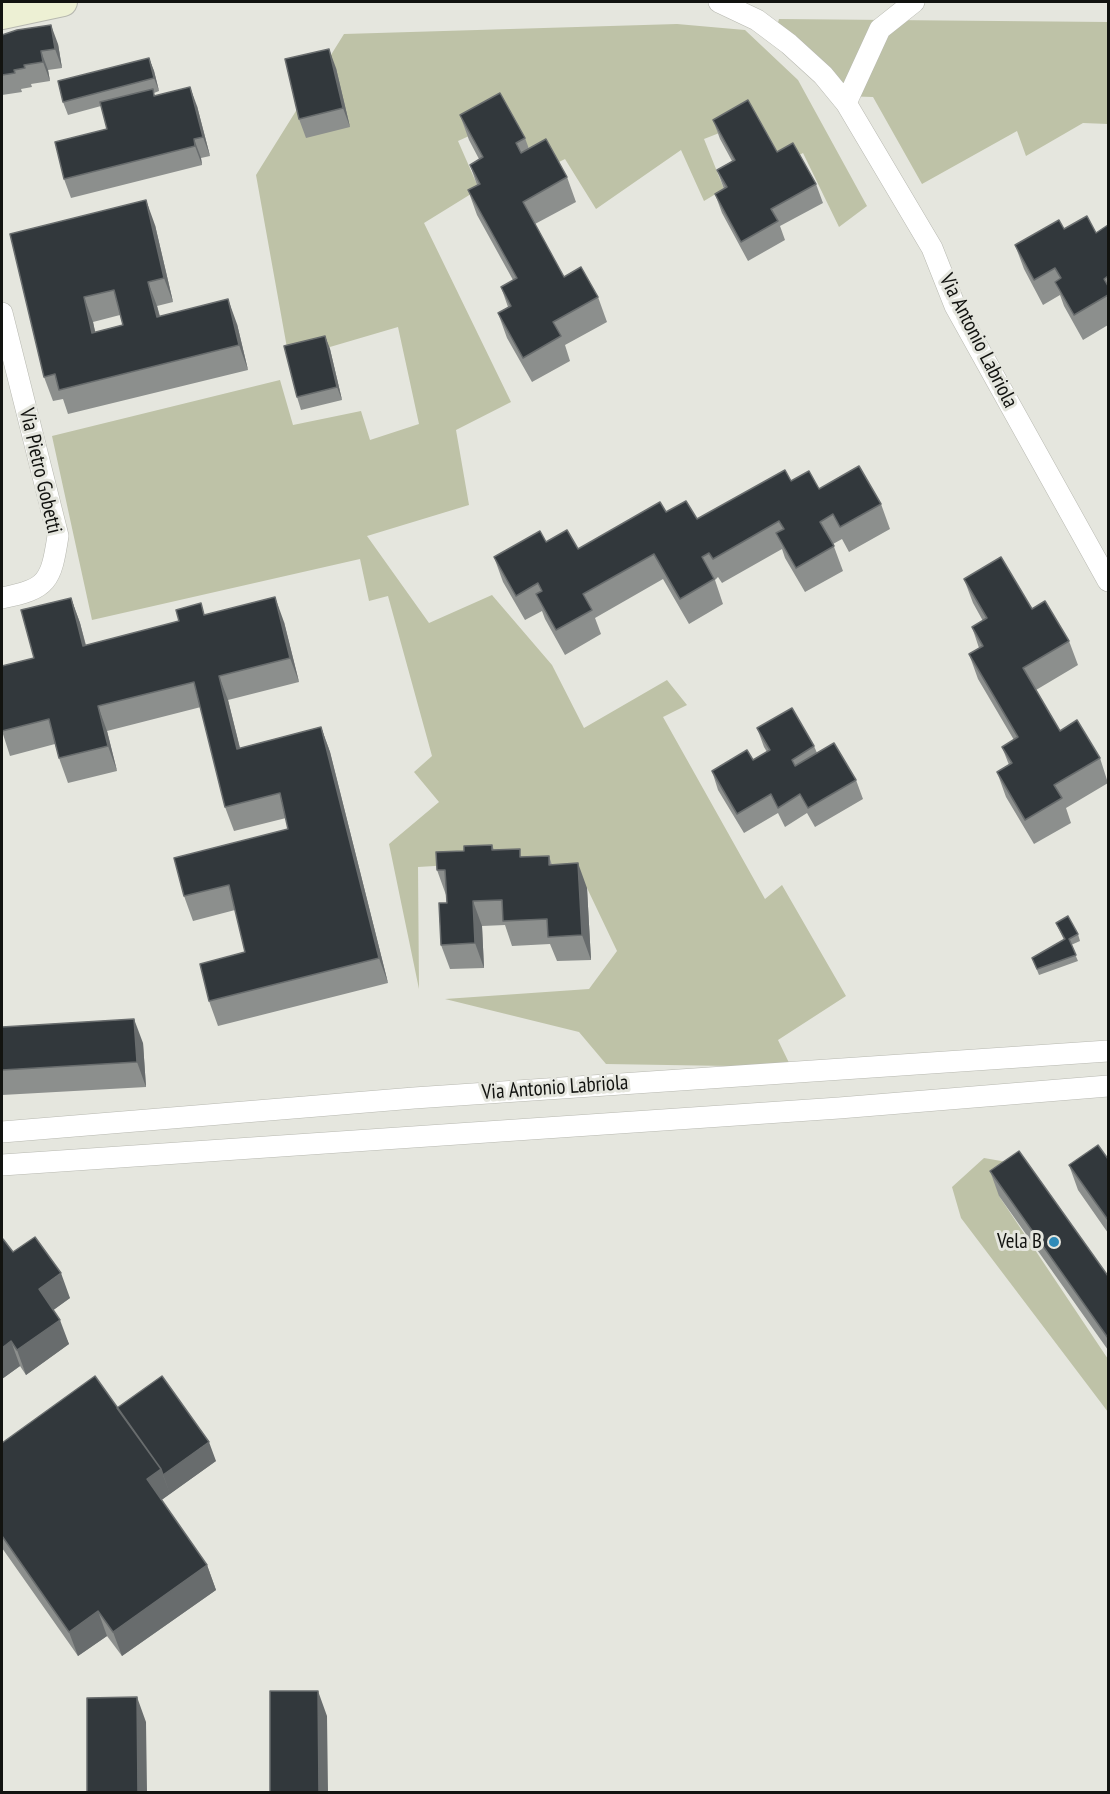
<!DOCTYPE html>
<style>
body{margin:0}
#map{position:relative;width:1110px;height:1794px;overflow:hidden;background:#e5e6de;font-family:"PT Sans Narrow",sans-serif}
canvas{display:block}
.frame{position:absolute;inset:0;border:3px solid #121310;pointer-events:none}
</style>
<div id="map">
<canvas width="1110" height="1794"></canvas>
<div class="frame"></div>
</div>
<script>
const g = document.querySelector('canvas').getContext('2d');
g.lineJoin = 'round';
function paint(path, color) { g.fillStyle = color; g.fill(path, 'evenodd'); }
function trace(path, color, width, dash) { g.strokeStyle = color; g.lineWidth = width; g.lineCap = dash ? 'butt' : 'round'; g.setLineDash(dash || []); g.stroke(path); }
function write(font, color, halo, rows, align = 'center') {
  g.font = font + ' "PT Sans Narrow",sans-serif'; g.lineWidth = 6; g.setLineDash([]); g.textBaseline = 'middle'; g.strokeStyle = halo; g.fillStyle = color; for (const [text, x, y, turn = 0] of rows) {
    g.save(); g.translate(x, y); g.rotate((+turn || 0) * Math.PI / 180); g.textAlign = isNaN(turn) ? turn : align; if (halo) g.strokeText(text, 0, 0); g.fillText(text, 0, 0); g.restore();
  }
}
paint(new Path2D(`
 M779 19 1108 22V124L1083 123 1026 156 1017 131 922 184 873 97 840 96 775 33Z
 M677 24 745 30 798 80 867 206 839 227 803 153 780 165 755 119 704 139 724 189 704 201 681 150 596 209 565 159 543 170 509 118 458 141 479 189 424 223 511 402 456 430 469 505 367 536 429 623 492 595 552 665 584 728 667 680 687 705 663 717 765 899 782 885 846 996 778 1040 791 1067 606 1064 579 1032 445 999 589 989 617 951 587 888 517 861 418 867 419 989 389 844 439 802 414 772 432 756 388 596 369 601 360 559 92 620 52 436 280 380 293 425 361 411 370 440 419 424 398 327 289 359 256 175 344 34Z
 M984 1158 1024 1165 999 1196 1108 1359V1412L961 1218 952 1187Z`), '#bec2a7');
const street = new Path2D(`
 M719 2 757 20 789 44 823 75 846 103 932 248 955 306 1108 581
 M846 103 880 29 914 2
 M2 313 58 536C51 581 48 589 2 598
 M2 1132 414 1098 1108 1051
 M2 1165 839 1108 1108 1086`);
const secondary = new Path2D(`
 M2 15 63 2`);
trace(street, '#b7b8b0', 22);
trace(secondary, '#b7b8b0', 30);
trace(street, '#fff', 21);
trace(secondary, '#edf0d4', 28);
paint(new Path2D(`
 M2 35 58 44 62 68 48 70 50 81 31 84 32 87 21 89 22 92 2 95Z
 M149 58 154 71 159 91 154 93 155 96 197 106 210 156 201 158 202 165 71 198 64 179 107 129 101 106 68 115 63 102Z
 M336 68 350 127 306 138 299 119Z
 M460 115 525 138 529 149 567 177 576 202 535 224 564 277 598 297 607 322 565 345 570 361 532 382 507 338 498 313 508 307 501 287 513 280 477 215 468 190 477 185 470 165 479 159 469 140Z
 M713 120 777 152 816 184 823 203 780 226 785 240 748 261 722 213 715 194 724 189 717 170 732 161 720 139Z
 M155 225 173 302 157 306 160 316 237 324 248 370 68 414 63 399 53 401 44 377 10 234ZM120 315 123 325 95 332 93 322Z
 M1108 225V325L1083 340 1064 306 1060 295 1043 305 1024 269 1015 245 1064 229 1096 233Z
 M325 336 330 349 342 400 301 410 297 397Z
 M791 481 881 504 890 529 849 552 842 539 833 544 843 571 805 592 785 558 782 549 722 583 718 577 715 580 723 604 689 624 663 579 595 618 601 634 565 655 545 619 542 611 525 620 503 582 494 557 546 542 578 549 666 512 697 519Z
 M964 579 1032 609 1069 641 1078 665 1036 690 1060 731 1100 758 1108 783 1066 808 1071 823 1034 844 1006 797 997 772 1009 765 1002 747 1014 740 978 679 969 654 979 648 972 627 983 621 973 603Z
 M71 598 80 623 86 645 205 615 284 622 299 682 228 700 240 748 321 727 330 752 388 983 218 1026 209 1001 245 952 235 910 193 921 184 896 288 829 286 818 234 831 225 807 201 707 107 731 117 771 68 783 59 758 55 744 10 756 2 731 34 658Z
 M757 728 814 746 817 753 856 780 863 799 815 827 807 813 785 827 778 813 744 833 718 790 712 771 753 760 767 752 764 747Z
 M492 845 494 850 523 857 549 856 552 865 587 888 591 960 557 961 550 944 512 946 505 925 482 926 484 968 450 969 441 945 447 903 446 895 437 870 464 851Z
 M1056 923 1078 934 1080 941 1071 945 1078 961 1039 975 1032 958 1064 940Z
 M2 1027 143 1043 146 1087 2 1095Z
 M1108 1159V1233L1078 1190 1069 1165Z
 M990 1171 1108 1276V1350L999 1196Z
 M13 1252 70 1298 53 1310 69 1344 26 1375 20 1366 2 1379Z
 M117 1408 216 1461 161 1500 207 1565 216 1590 122 1656 107 1636 78 1656 2 1548V1443Z`), '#8c8f8d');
paint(new Path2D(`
 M51 25 58 44 62 68 55 49Z
 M329 49 336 68 350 127 343 108Z
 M41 51 48 70 50 81 43 62Z
 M149 58 154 71 159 91 154 78Z
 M190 87 197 106 210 156 203 137Z
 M194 139 201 158 202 165 195 146Z
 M146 200 155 225 173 302 164 278Z
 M148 282 157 306 166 342 157 317Z
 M84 297 93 322 101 358 92 333Z
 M228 299 237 324 248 370 239 345Z
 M325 336 330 349 342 400 337 387Z
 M275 597 284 622 299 682 290 658Z
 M71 598 80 623 92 671 83 646Z
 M219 676 228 700 246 773 237 749Z
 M98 706 107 731 117 771 108 746Z
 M321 727 330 752 388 983 379 958Z
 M578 863 587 888 591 960 582 935Z
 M473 901 482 926 484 968 475 943Z
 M134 1019 143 1043 146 1087 137 1062Z
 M61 1273 70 1298 48 1314 39 1289Z
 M60 1320 69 1344 26 1375 17 1350Z
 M11 1341 20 1366 2 1379V1348Z
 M209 1442 216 1461 170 1494 163 1475Z
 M161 1469 170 1494 156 1504 147 1479Z
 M207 1565 216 1590 122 1656 113 1632Z
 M98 1611 107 1636 78 1656 69 1632Z
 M318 1691 327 1716 328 1792H319Z
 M137 1697 146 1722 147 1792H138Z`), '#686c6d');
const building = new Path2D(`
 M51 25 55 49 41 51 43 62 24 65 25 68 14 70 15 73 2 75V35L17 30Z
 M329 49 343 108 299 119 285 59Z
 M149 58 154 78 63 102 58 81Z
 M190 87 203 137 194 139 195 146 64 179 55 142 107 129 100 102 153 89 154 96Z
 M500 93 525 138 516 143 521 153 546 139 567 177 523 202 564 277 581 267 598 297 553 322 561 336 523 358 498 313 511 306 501 287 517 278 468 190 480 184 470 165 483 157 460 115Z
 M748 100 777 152 793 143 816 184 771 209 778 221 741 242 715 194 727 187 717 170 735 160 713 120Z
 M146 200 164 278 148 282 157 317 228 299 239 345 59 390 55 374 44 377 10 234ZM114 290 123 325 92 333 84 297Z
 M1087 216 1096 233 1108 225V276L1104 279 1108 286V295L1074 315 1055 282 1061 278 1055 268 1034 280 1015 245 1059 220 1064 229Z
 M325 336 337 387 297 397 284 346Z
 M859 466 881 504 840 527 833 514 820 522 834 546 796 568 776 533 784 529 779 521 713 559 709 553 702 557 714 579 680 599 654 554 583 594 592 610 556 630 536 594 542 591 538 583 516 596 494 557 540 531 546 542 567 530 578 549 660 502 666 512 686 501 697 519 785 470 791 481 809 471 819 489Z
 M1001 557 1032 609 1045 601 1069 641 1023 668 1060 731 1077 720 1100 758 1054 785 1062 798 1025 820 997 772 1012 763 1002 747 1018 737 969 654 983 646 972 627 987 618 964 579Z
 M275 597 290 658 219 676 237 749 321 727 379 958 209 1001 200 964 245 952 229 885 184 896 174 858 288 829 280 793 225 807 194 682 98 706 108 746 59 758 49 719 2 731V666L34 658 21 610 71 598 83 646 179 621 176 610 201 603 204 615Z
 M792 708 814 746 792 760 795 766 834 743 856 780 808 808 800 794 778 808 771 794 737 814 712 771 747 750 753 760 770 750 757 728Z
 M492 845V850L520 849V857L549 856V865L578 863 582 935 548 937 547 919 503 921 502 900 473 901 475 943 441 945 439 903H447L445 870H437L436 852 464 851V846Z
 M1068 916 1078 934 1069 939 1076 955 1037 969 1032 958 1065 939 1056 923Z
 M134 1019 137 1062 2 1070V1027Z
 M1098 1145 1108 1159V1220L1069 1165Z
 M1019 1151 1108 1276V1338L990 1171Z
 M35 1237 61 1273 39 1289 60 1320 17 1350 11 1341 2 1348V1240L3 1239 13 1252Z
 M95 1376 161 1469 147 1479 207 1565 113 1632 98 1611 69 1632 2 1536V1443Z
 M162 1376 209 1442 163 1475 161 1469 117 1408Z
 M270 1691H318L319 1792H270Z
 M137 1697 138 1792H87V1698Z`);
paint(building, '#32383c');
trace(building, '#686c6d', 1.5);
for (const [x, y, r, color] of [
 [1054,1242,6,"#2f8ab7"]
]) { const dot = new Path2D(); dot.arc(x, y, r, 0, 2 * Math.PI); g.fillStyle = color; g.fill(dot); trace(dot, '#e5e6de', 2); }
write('21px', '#121310', '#e5e6de', [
 ["Via Antonio Labriola",978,341,63],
 ["Via Pietro Gobetti",40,471,77],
 ["Via Antonio Labriola",555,1088,-4]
]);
write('21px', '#121310', '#e5e6de', [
 ["Vela B",1042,1242]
], 'right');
</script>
